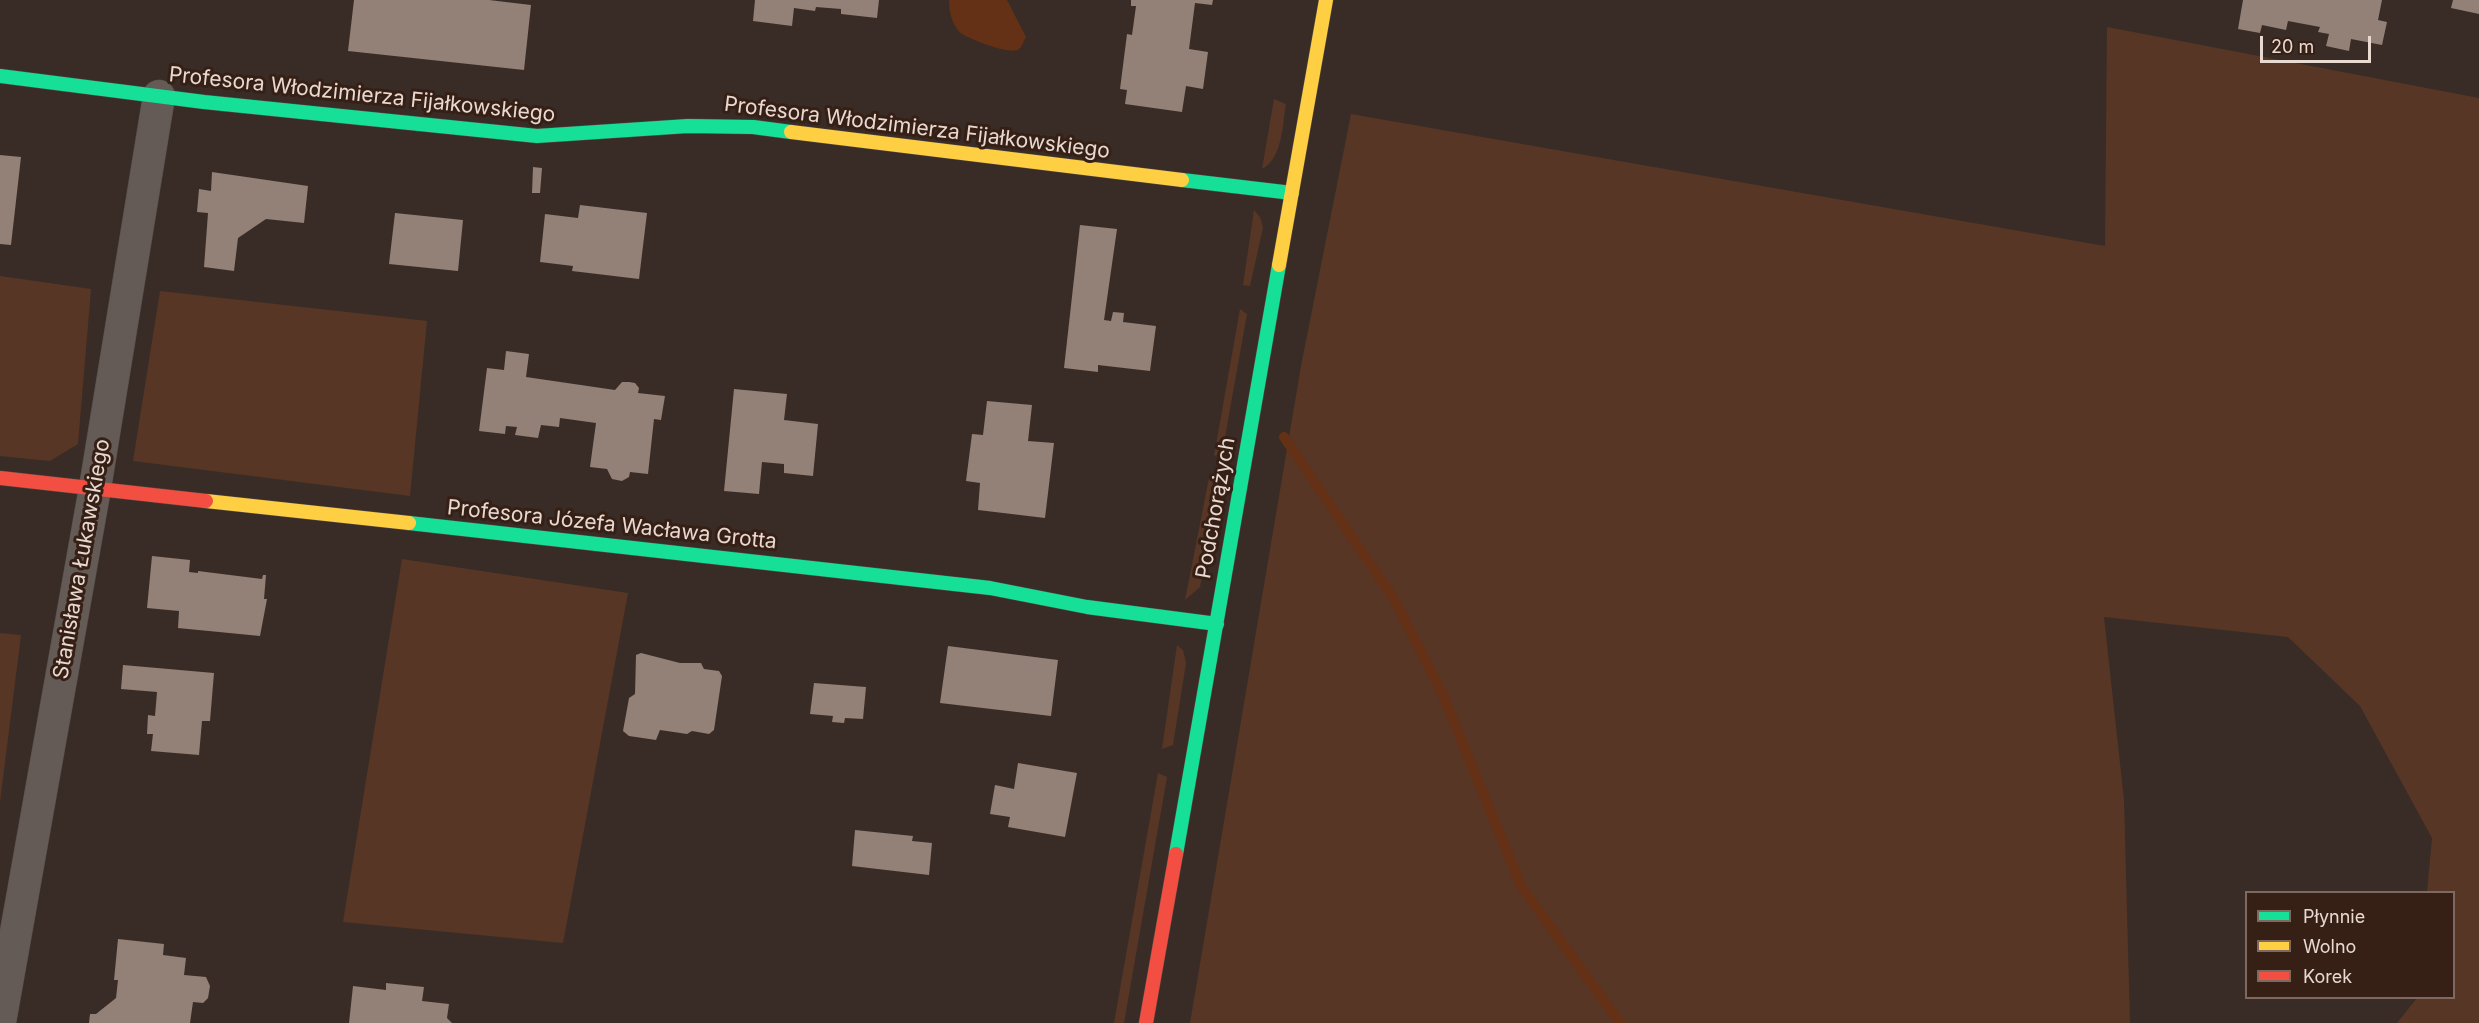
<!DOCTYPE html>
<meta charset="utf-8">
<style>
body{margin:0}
#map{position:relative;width:2479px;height:1023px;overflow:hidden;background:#392c26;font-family:Inter,sans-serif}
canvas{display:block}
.legend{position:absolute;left:2245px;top:891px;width:210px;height:108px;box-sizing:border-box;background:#361f15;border:2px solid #7d6960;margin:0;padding:8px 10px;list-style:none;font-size:18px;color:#e8d9d1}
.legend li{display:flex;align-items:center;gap:12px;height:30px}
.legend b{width:30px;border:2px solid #7d6960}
.scale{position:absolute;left:2260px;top:36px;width:111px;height:27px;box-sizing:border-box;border:3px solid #e8d9d1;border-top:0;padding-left:8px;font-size:18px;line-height:21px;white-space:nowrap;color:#e8d9d1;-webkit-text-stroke:4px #361f15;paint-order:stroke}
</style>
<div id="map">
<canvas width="2479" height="1023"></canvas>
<ul class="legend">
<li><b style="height:8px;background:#16e098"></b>Płynnie</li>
<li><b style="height:8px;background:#ffcf43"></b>Wolno</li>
<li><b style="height:8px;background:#f24e42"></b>Korek</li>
</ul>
<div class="scale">20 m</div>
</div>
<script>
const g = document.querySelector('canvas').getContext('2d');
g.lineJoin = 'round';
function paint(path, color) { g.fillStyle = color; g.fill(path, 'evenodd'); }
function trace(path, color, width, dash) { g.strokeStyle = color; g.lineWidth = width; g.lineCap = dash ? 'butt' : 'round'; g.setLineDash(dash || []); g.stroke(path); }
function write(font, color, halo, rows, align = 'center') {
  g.font = font + ' Inter,sans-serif'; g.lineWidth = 6; g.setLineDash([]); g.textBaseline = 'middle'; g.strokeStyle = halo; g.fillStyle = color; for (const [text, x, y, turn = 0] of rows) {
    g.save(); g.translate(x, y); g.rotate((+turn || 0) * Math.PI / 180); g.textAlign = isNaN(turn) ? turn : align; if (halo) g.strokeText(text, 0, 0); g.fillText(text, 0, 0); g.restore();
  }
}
paint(new Path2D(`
 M2107 27 2479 98V1023H2397L2417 998H2454V892H2427L2432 838 2360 706 2288 637 2104 617 2124 800 2130 1023H1190L1301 366 1351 114 2105 246Z
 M1274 99 1286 104C1282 125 1283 158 1262 169Z
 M1254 210 1260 217 1263 228 1250 286 1243 285Z
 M0 276 91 289 78 444 50 461 0 456Z
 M160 291 427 321 410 496 133 461Z
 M1240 309 1247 314 1222 454 1214 456Z
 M1209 478 1215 479 1219 485 1202 577 1200 587 1185 600Z
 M402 559 628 593 563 943 343 922Z
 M0 633 21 635 0 802Z
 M1177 645 1183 650 1186 663 1173 745 1162 749Z
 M1158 773 1167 777 1124 1023H1114Z`), '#573625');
paint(new Path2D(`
 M949 0H1007L1026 37C1024 40 1022 47 1019 49 1012 56 970 39 962 34 952 27 949 11 949 0Z`), '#643116');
trace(new Path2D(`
 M1284 437 1394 599 1442 693 1521 886 1620 1023`), '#643116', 10);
paint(new Path2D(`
 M354 0H489L531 5 524 70 348 51Z
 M755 0H879L877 18 841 14V9L816 7 815 11 794 8 792 26 753 21Z
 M1131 0H1213L1212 5 1195 3 1189 49 1208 52 1203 89 1186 86 1182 112 1125 104 1127 90 1120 89 1127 34 1132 35 1136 6H1131Z
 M2243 0H2382L2378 20 2387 22 2382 45 2351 39 2349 51 2326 46 2329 34 2318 32 2320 27 2288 21 2286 30 2262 25 2260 33 2238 29Z
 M2453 0H2479V14L2451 8Z
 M0 155 21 157 11 245 0 244Z
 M533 167 542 168 540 193H532Z
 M212 172 308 186 304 223 266 219 238 238 234 271 204 267 208 213 197 212 199 189 211 191Z
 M580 205 647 213 639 279 572 271 573 266 540 262 545 214 578 218Z
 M395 213 463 220 458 271 389 264Z
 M1080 225 1117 229 1104 320 1111 321 1113 312 1124 313 1123 322 1156 326 1150 371 1098 365V372L1064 368Z
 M506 351 529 354 526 377 615 390 622 382H629L635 383 639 388 638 393 665 396 661 420 654 419 648 474 630 472 629 477 622 481 612 479 607 469 590 467 596 423 560 418 559 427 541 425 538 438 515 435 517 427 506 426 505 434 479 431 487 368 504 370Z
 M734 389 787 394 784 420 818 424 813 476 784 473V464L762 462 759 494 724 491Z
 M987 401 1032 405 1028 441 1054 443 1045 518 978 510 980 483 966 481 972 434 983 435Z
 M152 556 190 560 189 572 198 573V571L262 579 263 575H266L264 599H267L260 636 178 628 179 611 147 608Z
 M948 646 1058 660 1051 716 940 703Z
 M641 653 680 663H701L704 669 719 671 722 676 714 730 709 734 692 731 687 734 660 730 656 740 629 736 623 731 629 698 635 694 636 655Z
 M123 665 214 673 210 721H202L199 755 151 751 153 734H147L148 715 155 716 157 692 121 689Z
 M814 683 866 687 863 719 845 718 844 723 832 722 833 716 810 714Z
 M1018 763 1077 773 1065 837 1008 827 1010 817 990 814 995 785 1014 789Z
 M855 830 913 836 912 841 932 843 929 875 852 866Z
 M118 939 164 944 163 955 186 958 184 975 206 977 210 986 208 998 203 1003 193 1002 190 1023H89L90 1014H96L116 998 118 980H114Z
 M386 983 424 987 422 1001 449 1004 447 1018 452 1023H349L353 986 386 990Z`), '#938077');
const street = new Path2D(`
 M0 1022 95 488 159 96`);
const fast = new Path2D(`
 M0 76 204 102 537 136 688 126 753 127 791 132
 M1182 180 1292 193
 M409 523 990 588 1087 607 1217 624
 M1176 854 1279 265`);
const slow = new Path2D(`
 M791 132 1182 180
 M1279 265 1326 0
 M206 501 409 523`);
const jam = new Path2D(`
 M0 478 206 501
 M1146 1023 1176 854`);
trace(street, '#534943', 33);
trace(fast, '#534943', 15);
trace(slow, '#534943', 15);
trace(jam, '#534943', 15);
trace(street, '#645b56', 32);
trace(fast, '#16e098', 14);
trace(slow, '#ffcf43', 14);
trace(jam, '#f24e42', 14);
write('21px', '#e8d9d1', '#361f15', [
 ["Profesora Włodzimierza Fijałkowskiego",362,95,6],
 ["Profesora Włodzimierza Fijałkowskiego",917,128,7],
 ["Podchorążych",1216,508,-80],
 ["Profesora Józefa Wacława Grotta",612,525,6],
 ["Stanisława Łukawskiego",82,559,-80]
]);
</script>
